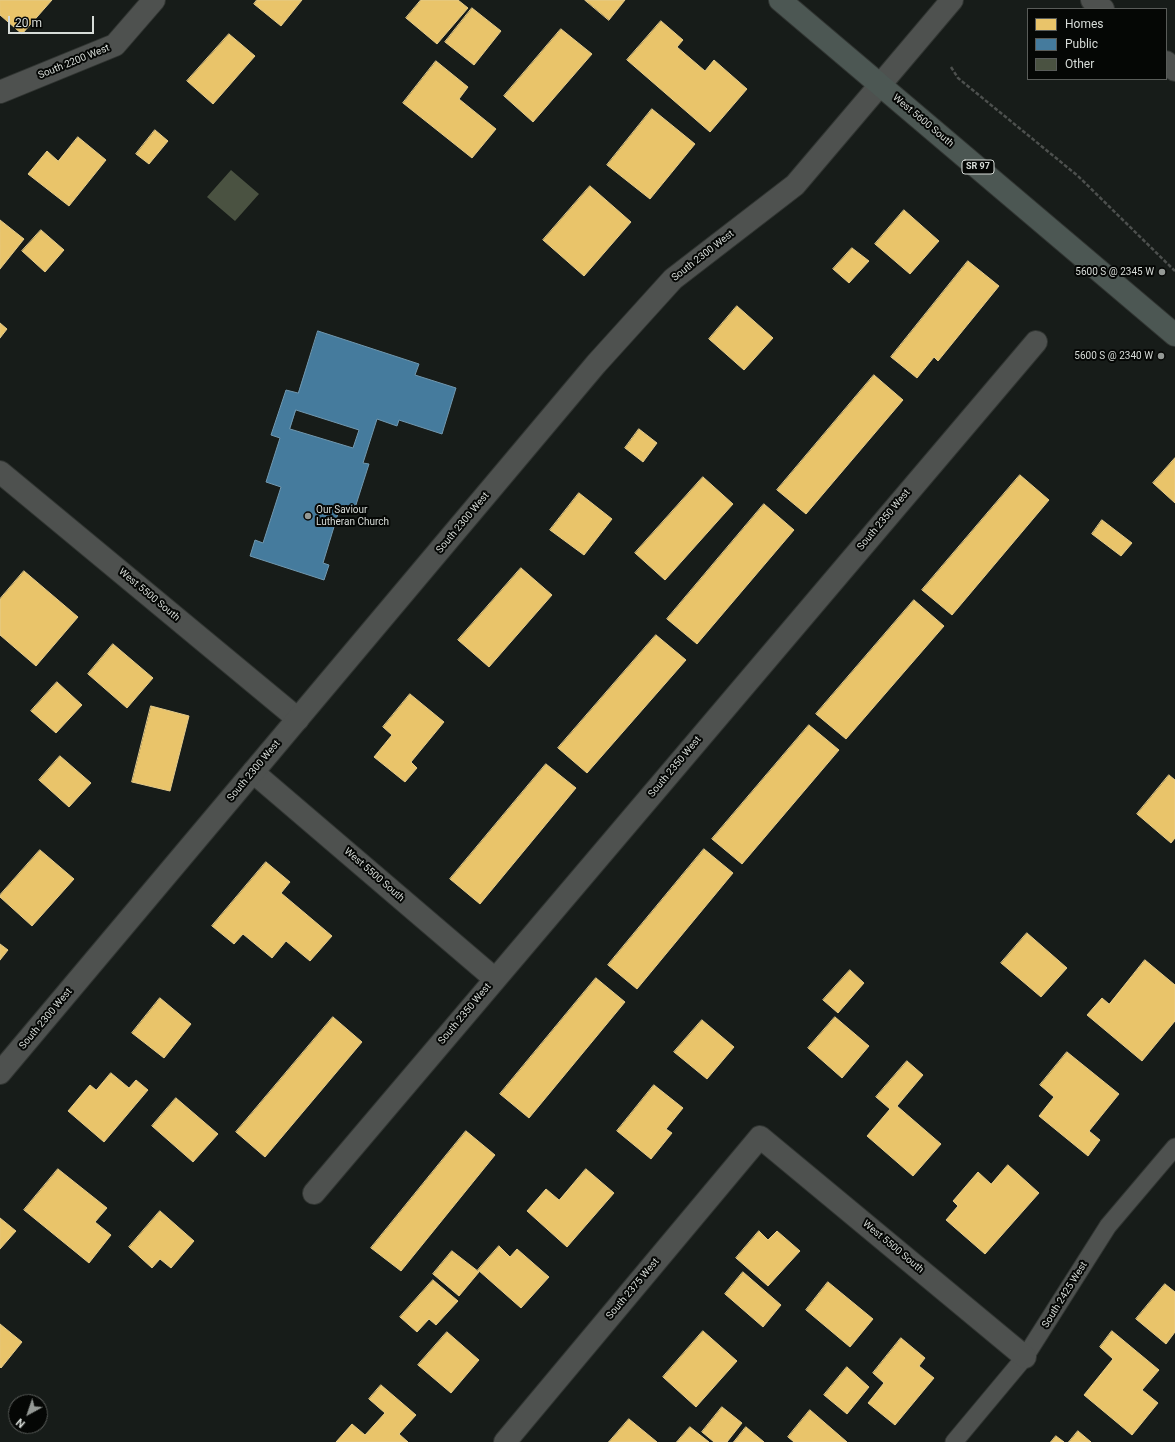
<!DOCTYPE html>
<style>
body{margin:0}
#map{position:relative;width:1175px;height:1442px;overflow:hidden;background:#171c19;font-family:Roboto,sans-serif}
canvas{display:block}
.legend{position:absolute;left:1027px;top:8px;width:140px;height:72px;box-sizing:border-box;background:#050705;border:1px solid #595c59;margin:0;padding:5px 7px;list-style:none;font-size:12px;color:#d7dcd8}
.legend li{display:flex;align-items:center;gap:8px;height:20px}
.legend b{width:20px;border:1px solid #595c59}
.north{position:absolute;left:8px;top:1394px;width:40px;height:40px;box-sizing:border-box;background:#050705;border:1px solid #595c59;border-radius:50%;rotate:220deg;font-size:11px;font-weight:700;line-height:16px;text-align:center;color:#d7dcd8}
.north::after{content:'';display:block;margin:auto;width:14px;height:18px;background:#949995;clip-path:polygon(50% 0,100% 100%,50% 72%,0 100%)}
.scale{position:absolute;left:8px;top:16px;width:86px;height:18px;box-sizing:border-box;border:2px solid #d7dcd8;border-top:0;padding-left:5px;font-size:12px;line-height:14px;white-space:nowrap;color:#d7dcd8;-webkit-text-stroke:3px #050705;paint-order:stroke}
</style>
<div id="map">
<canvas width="1175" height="1442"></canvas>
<ul class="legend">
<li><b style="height:11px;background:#e9c46a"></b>Homes</li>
<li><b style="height:11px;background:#457b9d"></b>Public</li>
<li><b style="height:11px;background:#4a5241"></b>Other</li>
</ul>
<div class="north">N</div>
<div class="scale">20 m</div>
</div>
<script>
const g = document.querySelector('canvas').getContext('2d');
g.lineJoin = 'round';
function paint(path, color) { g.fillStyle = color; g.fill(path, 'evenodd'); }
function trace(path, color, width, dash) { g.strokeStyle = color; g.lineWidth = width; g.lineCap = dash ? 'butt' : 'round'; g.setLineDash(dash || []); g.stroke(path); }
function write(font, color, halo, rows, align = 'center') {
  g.font = font + ' Roboto,sans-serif'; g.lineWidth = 4; g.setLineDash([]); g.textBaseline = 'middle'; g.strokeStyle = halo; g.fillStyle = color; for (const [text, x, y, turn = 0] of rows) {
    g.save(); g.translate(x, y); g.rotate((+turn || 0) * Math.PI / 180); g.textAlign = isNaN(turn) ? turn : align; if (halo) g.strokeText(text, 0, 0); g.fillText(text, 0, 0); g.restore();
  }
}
const homes = new Path2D(`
 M0 0H52L22 34 0 15Z
 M257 0H302L281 26 254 4Z
 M421 0H458L468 8 437 44 406 18Z
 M585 0H625L609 20Z
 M472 8 501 31 474 65 445 42Z
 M661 21 683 40 677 47 705 71 714 60 747 89 710 132 627 60Z
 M561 29 592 54 533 122 504 96Z
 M229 34 255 56 213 104 187 81Z
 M436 61 468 87 459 99 496 129 472 158 403 103Z
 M652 109 695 144 650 199 607 165Z
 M155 130 168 141 149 164 136 154Z
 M78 137 106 160 69 206 28 174 47 151 58 161Z
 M590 186 631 222 584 276 543 240Z
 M904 210 939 241 910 274 875 244Z
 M0 220 24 239 0 269Z
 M41 230 64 250 45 272 22 251Z
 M852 248 869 261 849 283 833 269Z
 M968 261 999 286 938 361 934 357 917 378 891 357Z
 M737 306 773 338 744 370 709 339Z
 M0 323 7 329 0 338Z
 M874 375 903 400 806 514 777 490Z
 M639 429 657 443 643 462 625 448Z
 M1175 458V503L1153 483Z
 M1020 475 1049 500 952 615 922 590Z
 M703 477 733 504 665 580 635 553Z
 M579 493 612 519 584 555 550 530Z
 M764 504 794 530 697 644 667 619Z
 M1102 520 1132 543 1121 556 1092 534Z
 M521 568 552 595 489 667 458 640Z
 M24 571 78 617 36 666 0 635V599Z
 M914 600 944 626 846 739 816 714Z
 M656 635 686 660 587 773 558 748Z
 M113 644 153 678 127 708 88 674Z
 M57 682 82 705 56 733 31 711Z
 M410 694 444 722 411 762 417 768 405 782 374 757 392 735 383 727Z
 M151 706 189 716 170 791 132 782Z
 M809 725 839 750 742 864 712 839Z
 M60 756 91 783 69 807 39 780Z
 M546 764 576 788 480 904 450 879Z
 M1169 775 1175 780V838L1171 843 1137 814Z
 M704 849 733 873 637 989 608 965Z
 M40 850 74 879 32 926 0 897V895Z
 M266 862 290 882 281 893 332 936 310 961 286 941 272 958 243 934 234 944 212 926Z
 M1027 933 1067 968 1041 997 1001 963Z
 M0 944 8 950 0 960Z
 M1145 960 1175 985V1021L1142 1061 1087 1015 1102 998 1109 1004Z
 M850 970 864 983 838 1013 823 1000Z
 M596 978 625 1002 529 1118 500 1094Z
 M160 998 191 1024 164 1058 132 1033Z
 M333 1017 362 1042 265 1157 236 1132Z
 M835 1017 869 1046 842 1078 808 1048Z
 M702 1020 734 1047 707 1079 674 1052Z
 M1067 1052 1119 1094 1089 1131 1100 1140 1088 1156 1039 1116 1054 1097 1040 1085Z
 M907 1061 923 1075 897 1106 941 1144 913 1176 867 1136 890 1109 876 1097Z
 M111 1073 129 1088 136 1080 148 1090 104 1142 68 1111 90 1085 96 1090Z
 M654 1085 683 1108 666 1129 672 1133 651 1159 617 1131Z
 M176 1098 218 1134 193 1162 152 1126Z
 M466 1131 495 1155 401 1271 371 1248Z
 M1008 1165 1039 1193 985 1254 946 1220 958 1206 953 1201 978 1172 991 1184Z
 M58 1169 107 1208 95 1222 111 1235 89 1263 24 1210Z
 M586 1169 614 1193 567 1247 527 1211 546 1189 559 1200Z
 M160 1211 194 1241 171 1268 160 1259 152 1268 129 1247Z
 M0 1218 16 1231 0 1249Z
 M759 1231 768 1240 777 1231 800 1251 768 1286 736 1258Z
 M499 1246 510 1257 517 1249 549 1277 521 1308 478 1270Z
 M452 1251 479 1272 459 1296 433 1274Z
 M743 1272 781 1305 763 1327 725 1294Z
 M433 1280 458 1301 436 1325 429 1319 417 1332 400 1317Z
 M828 1282 873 1319 850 1347 806 1310Z
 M1165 1284 1175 1292V1332L1166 1344 1136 1319Z
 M0 1324 22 1342 1 1368 0 1367Z
 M703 1331 737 1361 696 1407 663 1377Z
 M1112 1331 1159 1370 1142 1390 1158 1403 1132 1435 1084 1395 1113 1359 1100 1347Z
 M447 1332 479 1360 451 1393 418 1365Z
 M901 1338 925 1358 919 1366 934 1378 895 1425 868 1403 884 1383 873 1373Z
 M847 1367 869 1387 847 1414 824 1395Z
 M381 1385 416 1415 399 1434 408 1442H336L352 1424 365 1435 385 1413 369 1399Z
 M722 1407 742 1423 727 1442H714L702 1432Z
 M810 1410 847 1442H794L788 1437Z
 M629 1419 657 1442H609Z
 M690 1427 709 1442H677Z
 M746 1427 764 1442H734Z
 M1078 1431 1091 1442H1069Z
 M1056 1436 1064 1442H1051Z`);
paint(homes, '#e9c46a');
trace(homes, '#e4cb8b', 1);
const public = new Path2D(`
 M318 331 419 364 415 375 456 388 442 434 399 420 397 426 377 419 363 463 369 464 354 511 340 507 323 563 329 565 324 580 250 556 255 540 263 543 281 487 266 482 280 438 271 435 286 390 298 393ZM296 410 359 430 353 448 290 429Z`);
paint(public, '#457b9d');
trace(public, '#7198af', 1);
paint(new Path2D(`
 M231 170 259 194 235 221 207 197Z`), '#4a5241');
const service = new Path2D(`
 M954 1442 1025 1357 1108 1226 1175 1147`);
const minor = new Path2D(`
 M1092 0 1103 9
 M1166 62 1175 70
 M880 85 952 0
 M0 472 298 719
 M253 772 495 979
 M314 1193 1036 342
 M505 1442 760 1137 1025 1357`);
const tertiary = new Path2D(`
 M0 92 115 45 154 0
 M0 1073 596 364 673 279 795 185 880 85`);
const primary = new Path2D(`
 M780 0 1175 335`);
trace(service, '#313532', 19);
trace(minor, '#313532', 24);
trace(tertiary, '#313532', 24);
trace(primary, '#313532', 24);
trace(new Path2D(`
 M951 67 958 78 1078 176 1175 271`), '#4d504e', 2.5, [4, 2]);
trace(service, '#4e514f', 17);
trace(minor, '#4e514f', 22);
trace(tertiary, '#4e514f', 22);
trace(primary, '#4c5753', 22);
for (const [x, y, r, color] of [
 [1162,272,4,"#949995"],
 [1161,356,4,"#949995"],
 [308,516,4,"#949995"]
]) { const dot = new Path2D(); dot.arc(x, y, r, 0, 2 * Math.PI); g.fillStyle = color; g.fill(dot); trace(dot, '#050705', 1.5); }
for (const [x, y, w] of [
 [978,167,32]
]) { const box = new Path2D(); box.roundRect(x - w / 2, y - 7, w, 14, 3); g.fillStyle = '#050705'; g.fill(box); trace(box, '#d7dcd8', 1); }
write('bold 9px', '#d7dcd8', null, [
 ["SR 97",978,167]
]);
write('10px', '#d7dcd8', '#050705', [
 ["South 2200 West",74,62,-22],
 ["West 5600 South",923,121,40],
 ["South 2300 West",703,256,-38],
 ["South 2350 West",884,520,-50],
 ["South 2300 West",463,523,-50],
 ["West 5500 South",149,595,40],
 ["South 2350 West",675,767,-50],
 ["South 2300 West",254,771,-50],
 ["West 5500 South",374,875,41],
 ["South 2350 West",465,1014,-50],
 ["South 2300 West",46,1019,-50],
 ["West 5500 South",893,1247,40],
 ["South 2375 West",633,1289,-50],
 ["South 2425 West",1065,1295,-58]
]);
write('10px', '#d7dcd8', '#050705', [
 ["5600 S @ 2345 W",1154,272],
 ["5600 S @ 2340 W",1153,356],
 ["Our Saviour",316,510,"left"],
 ["Lutheran Church",316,522,"left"]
], 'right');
</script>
